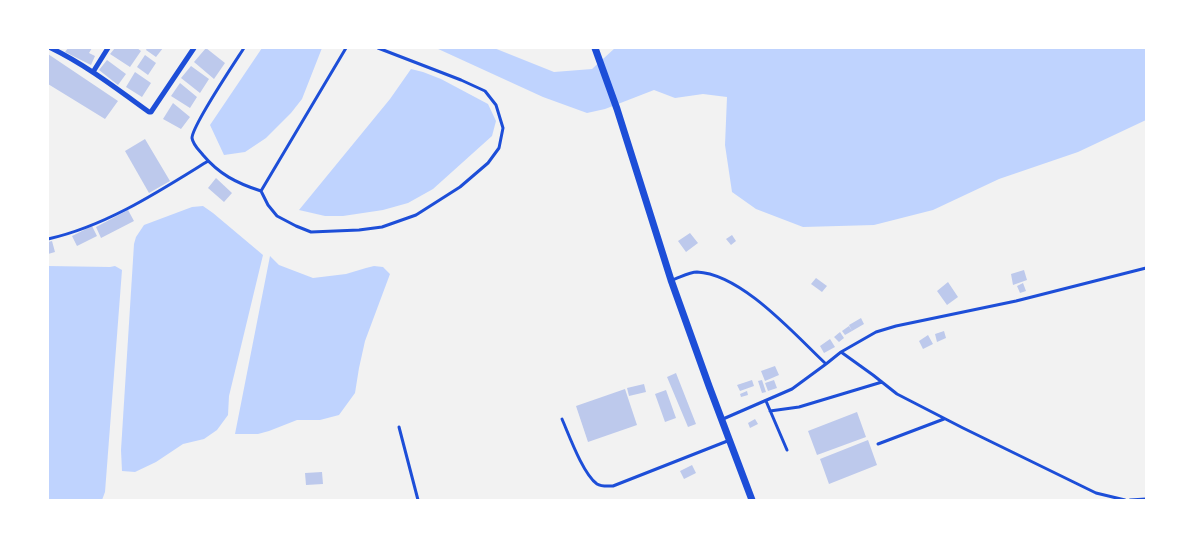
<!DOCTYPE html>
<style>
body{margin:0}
#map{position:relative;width:1194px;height:548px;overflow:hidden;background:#f2f2f2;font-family:Helvetica,sans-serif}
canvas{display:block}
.frame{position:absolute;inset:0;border:49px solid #fff;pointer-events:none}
</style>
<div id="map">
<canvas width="1194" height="548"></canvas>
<div class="frame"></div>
</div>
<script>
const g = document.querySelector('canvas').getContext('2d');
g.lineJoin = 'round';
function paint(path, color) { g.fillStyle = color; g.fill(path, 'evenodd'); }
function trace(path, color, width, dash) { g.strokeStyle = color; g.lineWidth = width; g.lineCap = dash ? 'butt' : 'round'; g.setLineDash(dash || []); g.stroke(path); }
paint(new Path2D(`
 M262 48H322L302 99 291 113 266 138 245 152 224 155 210 125Z
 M436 48H494L554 72 592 69 615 48H1146V120L1078 152 999 179 933 210 874 225 803 227 756 209 732 192 725 145 727 97 703 94 675 98 654 90 605 109 587 113 543 97Z
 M411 69 423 72 441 79 488 104 496 121 492 136 433 189 408 203 383 210 343 216H325L299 210 390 99Z
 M203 206 213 213 263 255 229 396 228 415 217 430 204 439 183 444 156 462 135 472 122 471 121 450 134 244 136 237 144 225 192 207Z
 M270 256 279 265 313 278 346 274 366 268 374 266 383 267 390 274 365 341 359 368 355 393 339 415 320 420H297L269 431 258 434H235Z
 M48 266 110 267 115 266 122 270 105 492 102 500H48Z`), '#bfd3fe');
paint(new Path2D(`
 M68 48H92L89 53 95 56 91 65 65 52Z
 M115 48H137L141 51 130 67 110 54Z
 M147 48H163L156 57 146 50Z
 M206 48 225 63 214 79 194 62Z
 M48 54 118 101 105 119 48 84Z
 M145 55 156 63 148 75 137 67Z
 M107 60 126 74 118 85 99 70Z
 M191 66 209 79 200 93 181 78Z
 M135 72 151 83 142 97 126 87Z
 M180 83 197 97 190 108 171 96Z
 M173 103 190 117 181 129 163 119Z
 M145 139 170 181 149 193 125 151Z
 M216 178 232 193 224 202 208 188Z
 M128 210 134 221 101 238 96 227Z
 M92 226 97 236 77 246 72 236Z
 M690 233 698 243 686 252 678 241Z
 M732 235 736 241 731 245 726 239Z
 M52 241 55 252 48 254V242Z
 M1024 270 1027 280 1013 285 1011 274Z
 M816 278 827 286 822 292 811 284Z
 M948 282 958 297 947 305 937 291Z
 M1023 283 1026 291 1020 293 1017 286Z
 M861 318 864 324 852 331 849 325Z
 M849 326 852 331 845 335 842 331Z
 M944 331 946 338 937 342 935 334Z
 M840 332 844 338 839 342 834 337Z
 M928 335 933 344 923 349 919 341Z
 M830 339 835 347 824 353 820 346Z
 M775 366 779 375 765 381 761 371Z
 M676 373 696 424 688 427 667 377Z
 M752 380 754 386 740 391 737 385Z
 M762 380 766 392 762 393 758 381Z
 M774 380 777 388 768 391 765 383Z
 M644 384 646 392 629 396 627 388Z
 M625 389 637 425 588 442 576 406Z
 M666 390 676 418 665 422 655 394Z
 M747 391 748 395 741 397 740 394Z
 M857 412 866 437 817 455 808 431Z
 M755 419 758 424 750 428 748 423Z
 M868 440 877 465 829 484 820 459Z
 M692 465 696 473 684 479 680 471Z
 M322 472 323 484 306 485 305 473Z`), '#bdc9ec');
trace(new Path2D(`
 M244 48C235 62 192 126 192 138 193 145 199 150 203 155 219 174 236 183 261 191
 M346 48 261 191 268 205 277 216 296 226 311 232 359 230 382 227 416 215 460 187 488 163 499 148 503 128 496 105 485 91 461 80 378 48
 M48 239C106 226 158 192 208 161
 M672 280C679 278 689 272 697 272 742 274 795 335 826 364L841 352 876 332 896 326 1016 301 1146 268
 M841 352 873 375 897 394 963 428 1096 493 1125 500
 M766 401 787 450
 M770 411 799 407 882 382
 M562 419C569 435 583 474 597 484 602 487 608 486 613 486L730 440
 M723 419 792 389 826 364
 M399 427 418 500
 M878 444 944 419
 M1130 500 1146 499`), '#1d4ed8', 3);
trace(new Path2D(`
 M51 48C86 65 117 89 149 112H151L194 48
 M93 72 108 48`), '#1d4ed8', 5);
trace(new Path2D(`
 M595 48 617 109 671 280 709 386 752 500`), '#1d4ed8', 7);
</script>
